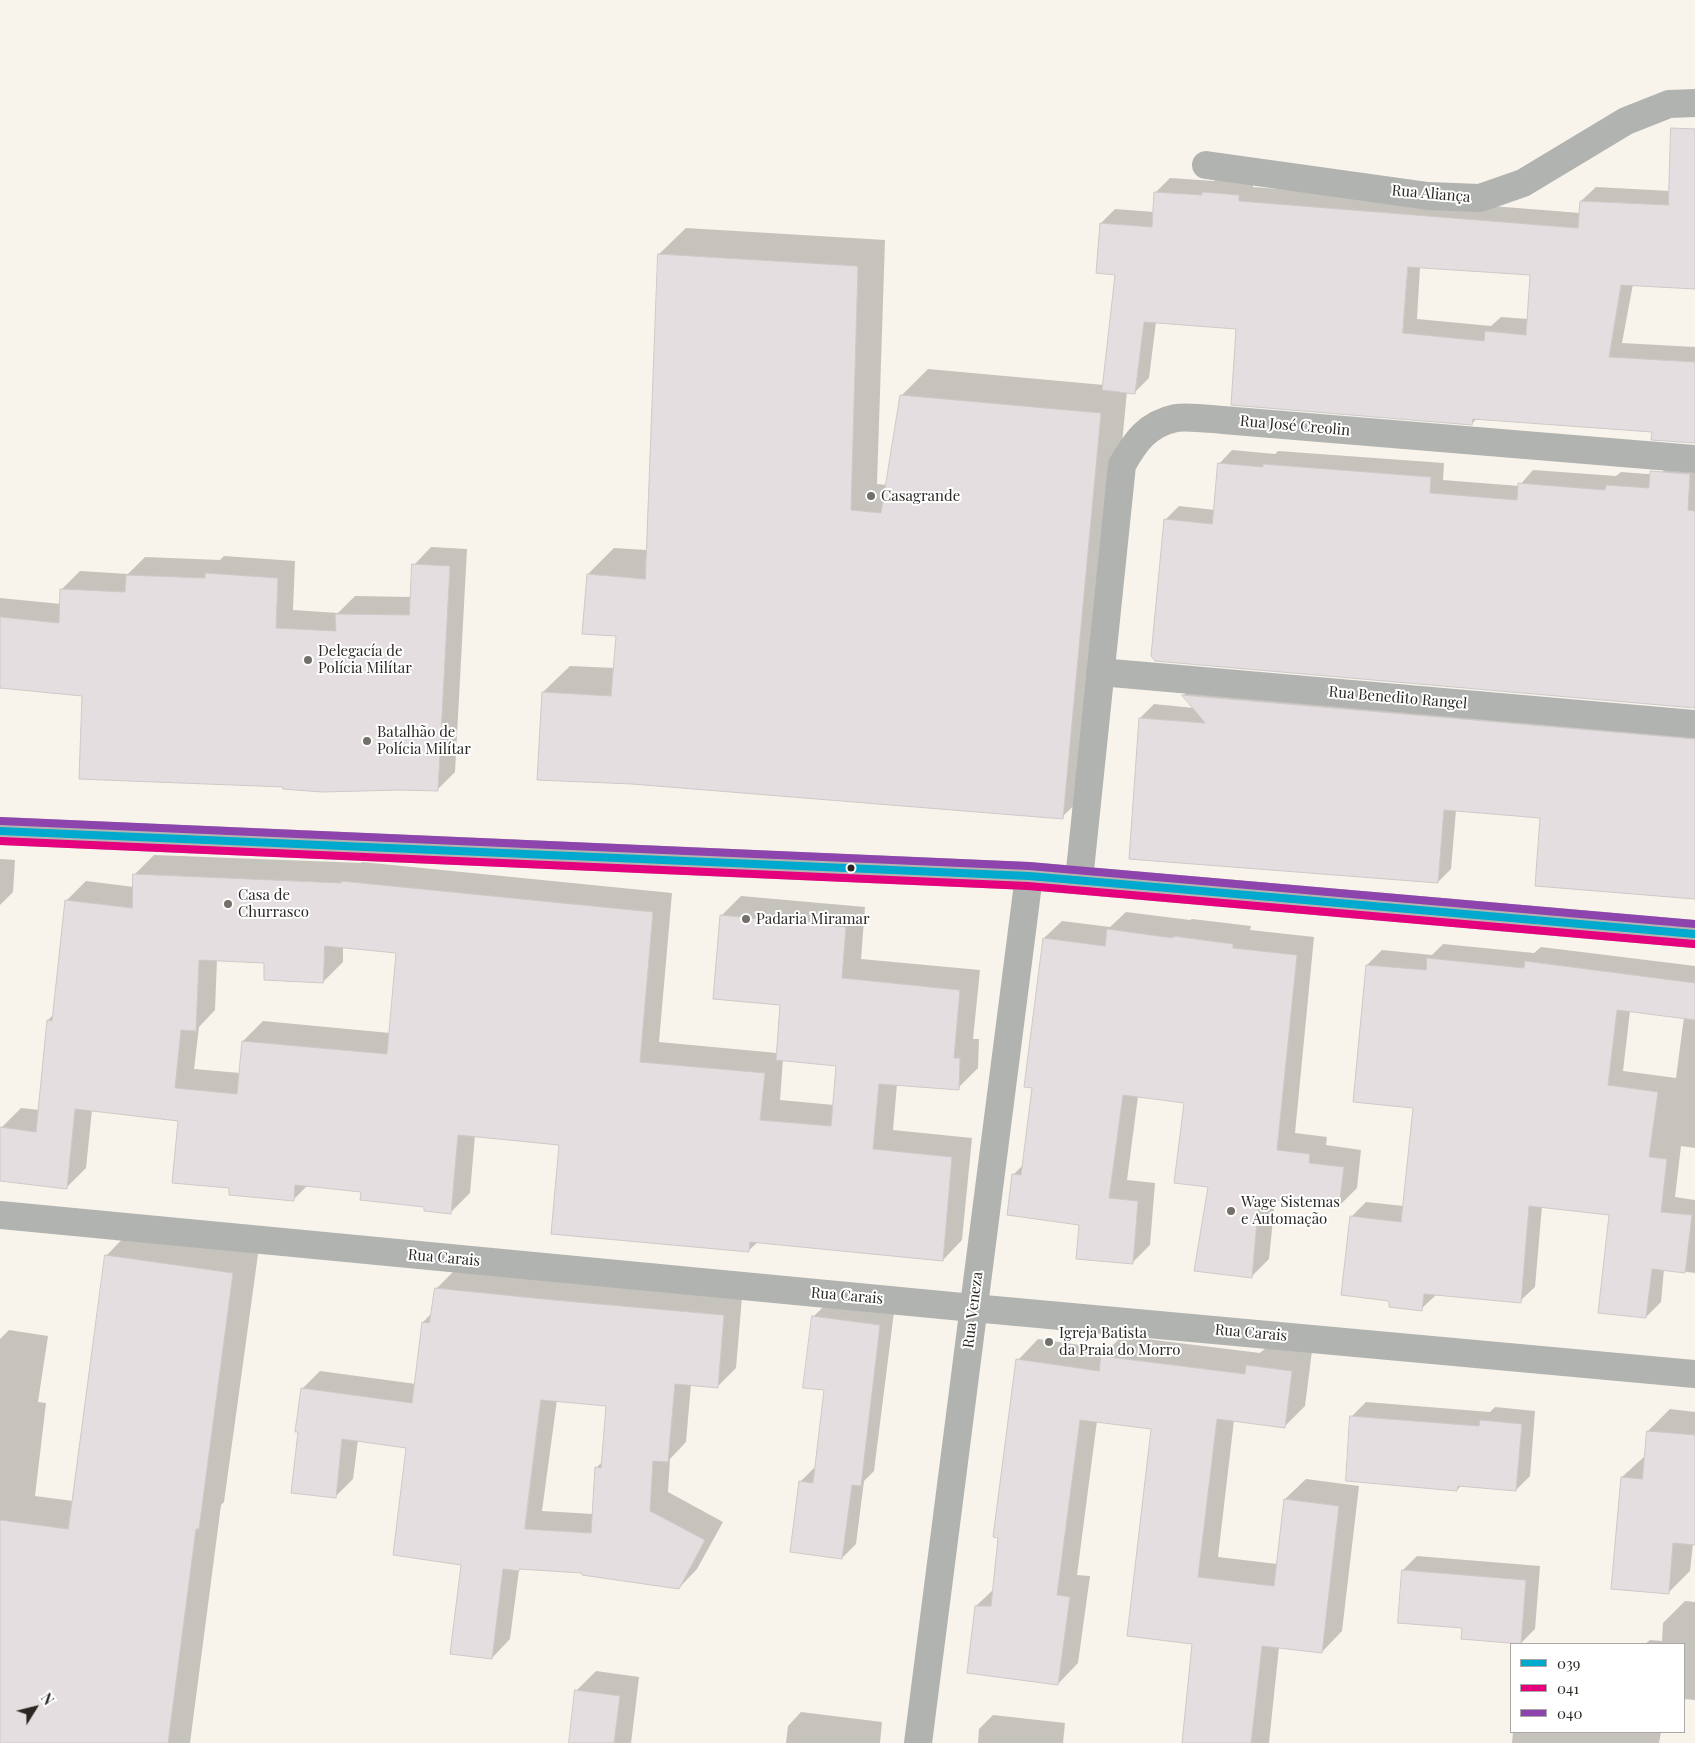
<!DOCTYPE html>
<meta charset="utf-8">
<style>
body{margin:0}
#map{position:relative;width:1695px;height:1743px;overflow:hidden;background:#f8f4ec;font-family:"Playfair Display",serif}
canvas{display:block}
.legend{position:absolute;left:1510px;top:1643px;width:175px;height:90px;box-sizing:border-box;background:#fff;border:1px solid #aaa9a7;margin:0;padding:6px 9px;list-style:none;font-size:15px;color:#2b2823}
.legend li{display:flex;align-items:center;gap:10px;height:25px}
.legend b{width:25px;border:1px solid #aaa9a7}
.north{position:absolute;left:10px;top:1683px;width:50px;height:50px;-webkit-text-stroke:4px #fff;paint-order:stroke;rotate:54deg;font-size:14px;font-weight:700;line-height:20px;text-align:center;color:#2b2823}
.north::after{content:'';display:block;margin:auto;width:18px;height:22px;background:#2b2823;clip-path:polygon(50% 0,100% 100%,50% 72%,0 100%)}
</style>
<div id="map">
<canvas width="1695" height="1743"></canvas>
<ul class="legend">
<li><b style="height:6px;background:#00a9ce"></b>039</li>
<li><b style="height:6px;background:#e5007d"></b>041</li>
<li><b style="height:6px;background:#8e44ad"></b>040</li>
</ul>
<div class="north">N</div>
</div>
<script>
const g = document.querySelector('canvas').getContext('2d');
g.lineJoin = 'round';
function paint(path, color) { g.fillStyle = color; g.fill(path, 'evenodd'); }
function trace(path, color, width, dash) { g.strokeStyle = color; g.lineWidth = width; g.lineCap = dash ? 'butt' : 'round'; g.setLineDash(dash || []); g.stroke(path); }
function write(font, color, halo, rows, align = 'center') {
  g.font = font + ' "Playfair Display",serif'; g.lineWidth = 4; g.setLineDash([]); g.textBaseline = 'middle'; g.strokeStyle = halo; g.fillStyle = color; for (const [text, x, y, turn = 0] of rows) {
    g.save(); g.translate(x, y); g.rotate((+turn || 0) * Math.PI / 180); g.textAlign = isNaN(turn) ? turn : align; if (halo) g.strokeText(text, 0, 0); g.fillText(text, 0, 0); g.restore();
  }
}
paint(new Path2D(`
 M1695 135V288L1633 284 1622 343 1695 347V438L1653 431 1477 418 1472 424 1238 328 1156 322 1149 378 1135 392 1127 391 1089 791 1062 817 543 692 570 666 615 668 617 635 588 574 614 548 647 550 659 254 686 228 885 240 877 484 887 485 901 396 928 369 1104 385 1117 274 1101 223 1115 209 1154 212 1155 193 1170 178 1214 181 1218 178 1253 181V187L1580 213 1581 201 1596 187 1670 191ZM1420 267 1531 274 1528 319 1501 317 1491 326 1417 319Z
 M1232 450 1275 454 1278 451 1444 463 1443 480 1519 486 1533 470 1616 476 1621 472 1660 475 1664 470 1695 473V707L1165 520 1179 506 1215 510 1219 464Z
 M431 547 467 549 455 772 437 790 284 786 83 695 0 687V598L61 604 62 589 80 571 128 574 145 557 220 560 224 556 295 561 293 610 338 613 355 596 412 597 414 565Z
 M1197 682 1695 725V897L1541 817 1456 810 1451 869 1438 882 1130 858 1140 718 1154 704 1194 708 1184 695Z
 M154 855 361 863 362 862 672 893 659 1042 777 1053 781 1004 721 916 741 896 865 907 861 959 980 970 973 1039H979L978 1068 958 1088 897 1084 893 1130 972 1138 962 1240 943 1260 758 1242 748 1251 561 1144 475 1135 470 1193 450 1213 363 1190 308 1185 293 1200 179 1119 92 1110 86 1168 67 1187 0 1180 1 1128 21 1108 40 1110 48 1020 53 1015 66 901 86 881 134 887 135 874ZM343 947 397 952 390 1033 263 1021 243 1041 240 1073 194 1069 199 1027 215 1010 217 959 266 961 323 982 343 962ZM783 1059 837 1064 834 1105 780 1100Z
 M0 859 15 860 13 892 0 905Z
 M1126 912 1190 920 1192 919 1251 926 1250 930 1314 937 1295 1133 1327 1137 1326 1145 1361 1150 1357 1188 1339 1206 1275 1199 1269 1259 1251 1277 1185 1102 1138 1096 1127 1180 1155 1183 1150 1245 1132 1263 1013 1175 1023 1165 1033 1087 1044 938 1062 921 1110 927Z
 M1443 944 1534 953 1541 947 1695 966V1148L1681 1146 1675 1197 1695 1200V1273L1664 1269 1661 1302 1646 1317 1610 1214 1542 1206 1535 1287 1520 1301 1436 1295 1421 1309 1391 1300 1352 1216 1366 1202 1404 1206 1415 1106 1367 965 1382 950 1432 955ZM1630 1011 1684 1017 1676 1078 1623 1071Z
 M132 1229 259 1247 224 1502 221 1505 190 1743H0V1339L9 1330 48 1336 38 1402 46 1403 35 1496 73 1501 106 1256Z
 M455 1270 742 1297 736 1368 718 1386 691 1384 686 1442 670 1459 668 1492 723 1522 697 1569 679 1588 583 1572 520 1568 519 1570 510 1639 492 1658 462 1564 408 1447 358 1440 353 1479 335 1497 302 1389 320 1371 416 1384 423 1322 432 1313 436 1289ZM557 1400 607 1405 603 1461 596 1468 593 1514 542 1511Z
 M827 1303 894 1312 874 1471 864 1481 856 1544 842 1558 800 1482 814 1468H816L826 1389 813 1317Z
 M1122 1336 1260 1353 1268 1346 1312 1351 1305 1406 1284 1427 1234 1420 1218 1557 1277 1564 1285 1499 1306 1479 1359 1486 1342 1631 1322 1652 1279 1647 1269 1743H1183L1194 1643 1152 1428 1097 1421 1077 1575 1090 1576 1078 1663 1058 1684 976 1606 994 1589 1018 1360 1038 1339 1109 1349Z
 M1366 1402 1490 1412 1495 1407 1535 1411 1530 1476 1516 1490 1462 1485 1457 1490 1352 1416Z
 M1670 1409 1695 1412V1543H1693L1690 1571 1668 1593 1622 1477 1645 1456 1648 1431Z
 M1417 1556 1540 1566 1535 1629 1521 1643 1463 1627 1403 1570Z
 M1685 1601 1695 1602V1700L1684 1699V1644H1645L1650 1640 1662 1641 1663 1623Z
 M596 1671 639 1677 631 1743H570L576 1691Z
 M801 1712 882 1722 880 1743H786L788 1726Z
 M993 1715 1065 1723 1063 1743H978L979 1729Z
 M1513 1732H1661L1659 1743H1512Z`), '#0003');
const building = new Path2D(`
 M1671 128 1695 129V289L1621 285 1609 357 1695 362V443L1651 440 1652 432 1473 419 1472 425 1231 405 1236 329 1144 322 1135 394 1102 390 1115 275 1096 273 1100 223 1152 227 1154 192 1202 195V192L1239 195V201L1578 228 1580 201 1668 205ZM1408 267 1530 275 1526 335 1485 331 1484 341 1403 333Z
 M658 254 858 266 851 510 881 513 900 395 1101 413 1063 819 632 784 537 780 542 692 611 696 616 636 582 634 587 574 645 579Z
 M1218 463 1263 467V464L1431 477 1430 493 1517 500 1518 483 1605 490 1606 485 1649 488 1650 471 1690 474 1688 510 1695 511V708L1155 661 1151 656 1164 519 1212 524Z
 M412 564 450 566 438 791 400 790 322 792 283 789V787L79 779 82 696 0 688V617L59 623 60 589 125 592 126 575 205 578V573L278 578 276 628 336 631 335 614 409 615Z
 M1182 695 1695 739V899L1535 886 1540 818 1444 810 1438 883 1129 859 1139 718 1205 723Z
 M133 874 341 883V881L653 912 640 1062 765 1073 760 1120 831 1126 836 1066 776 1060 780 1005 713 999 720 915 846 927 842 978 960 990 954 1058H960L959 1090 879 1084 873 1149 952 1157 943 1261 750 1242 749 1252 551 1234 559 1145 458 1135 451 1214 424 1211V1207L360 1200 361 1192 295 1185 294 1201 229 1195V1188L172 1183 178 1121 75 1109 67 1189 0 1181V1127L36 1132 47 1020 52 1021 65 900 132 908ZM325 946 396 953 387 1054 242 1041 237 1094 175 1088 181 1030 196 1031 199 960 264 963V980L323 983Z
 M1107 929 1173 938V936L1233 944V948L1297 955 1277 1150 1310 1154 1309 1163 1344 1167 1339 1207 1259 1198 1252 1278 1194 1271 1208 1187 1174 1183 1184 1103 1123 1095 1109 1198 1138 1201 1133 1264 1076 1259 1079 1225 1007 1215 1012 1174 1021 1175 1032 1088 1024 1087 1043 938 1105 946Z
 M1427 958 1524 968 1525 961 1695 983V1020L1617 1010 1608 1085 1658 1092 1649 1157 1667 1159 1661 1212 1692 1215 1685 1273 1652 1269 1646 1318 1598 1313 1609 1215 1529 1206 1521 1303 1424 1294 1422 1311 1389 1307V1301L1341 1295 1350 1216 1401 1222 1413 1108 1353 1102 1366 965 1426 970Z
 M105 1255 233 1273 199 1529H196L168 1743H0V1520L68 1529Z
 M435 1288 554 1300 724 1315 718 1388 675 1384 668 1462 653 1461 650 1511 705 1540 679 1589 582 1575V1573L519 1569V1571L503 1569 492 1659 450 1654 461 1565 393 1555 406 1448 342 1439 336 1498 291 1493 298 1432H295L301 1388 412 1403 422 1322 429 1323ZM541 1400 606 1406 601 1468 595 1467 591 1533 525 1529Z
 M812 1316 880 1325 861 1486 852 1485 842 1559 790 1552 799 1481 813 1483 824 1390 803 1388Z
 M1101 1356 1245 1374 1246 1365 1292 1371 1285 1428 1217 1419 1198 1577 1274 1586 1284 1499 1339 1506 1322 1653 1262 1646 1251 1743H1182L1192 1644 1127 1636 1151 1429 1080 1420 1057 1595 1070 1597 1058 1685 967 1673 975 1606H991L998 1538 993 1537 1016 1359 1099 1371Z
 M1350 1416 1479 1426 1480 1420 1522 1424 1516 1491 1458 1486 1457 1491 1346 1481Z
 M1647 1431 1695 1435V1545L1673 1543 1669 1594 1611 1589 1621 1477 1642 1479Z
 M1402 1570 1526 1580 1521 1644 1461 1639 1462 1628 1398 1623Z
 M575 1690 620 1696 614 1743H569Z`);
paint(building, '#e5dee0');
trace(building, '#cdc9c8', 1);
trace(new Path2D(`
 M1206 165 1428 196 1480 198 1523 183 1626 121 1669 104 1695 103
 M1100 672 1695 724
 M1079 880 1122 465C1135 442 1147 424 1176 418 1187 416 1210 419 1223 420L1695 459
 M0 1215 973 1308 1695 1374
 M918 1743 1029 876`), '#b1b3b0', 28);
trace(new Path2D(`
 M0 831 1029 876 1695 934`), '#b4b4b0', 28);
trace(new Path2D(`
 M0 831 1029 876 1695 934`), '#00a9ce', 8);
trace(new Path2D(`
 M0 841 1028 886 1694 944`), '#e5007d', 8);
trace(new Path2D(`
 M0 821 1029 866 1695 924`), '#8e44ad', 8);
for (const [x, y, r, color] of [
 [871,496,5,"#736f69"],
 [308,660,5,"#736f69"],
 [367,741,5,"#736f69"],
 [851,868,4.5,"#2b2823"],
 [228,904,5,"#736f69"],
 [746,919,5,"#736f69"],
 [1231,1211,5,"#736f69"],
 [1049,1342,5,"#736f69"]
]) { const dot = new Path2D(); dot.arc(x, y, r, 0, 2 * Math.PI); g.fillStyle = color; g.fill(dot); trace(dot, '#fff', 2); }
write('15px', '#2b2823', '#fff', [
 ["Rua Aliança",1431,194,5],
 ["Rua José Creolin",1295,426,5],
 ["Rua Benedito Rangel",1398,698,5],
 ["Rua Carais",444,1258,5],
 ["Rua Carais",847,1296,5],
 ["Rua Veneza",973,1310,-83],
 ["Rua Carais",1251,1333,5]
]);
write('15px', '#2b2823', '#fff', [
 ["Casagrande",881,496],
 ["Delegacía de",318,651],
 ["Polícia Milítar",318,668],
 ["Batalhão de",377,732],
 ["Polícia Milítar",377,749],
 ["Casa de",238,895],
 ["Churrasco",238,912],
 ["Padaria Miramar",756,919],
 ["Wage Sistemas",1241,1202],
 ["e Automação",1241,1219],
 ["Igreja Batista",1059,1333],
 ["da Praia do Morro",1059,1350]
], 'left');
</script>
